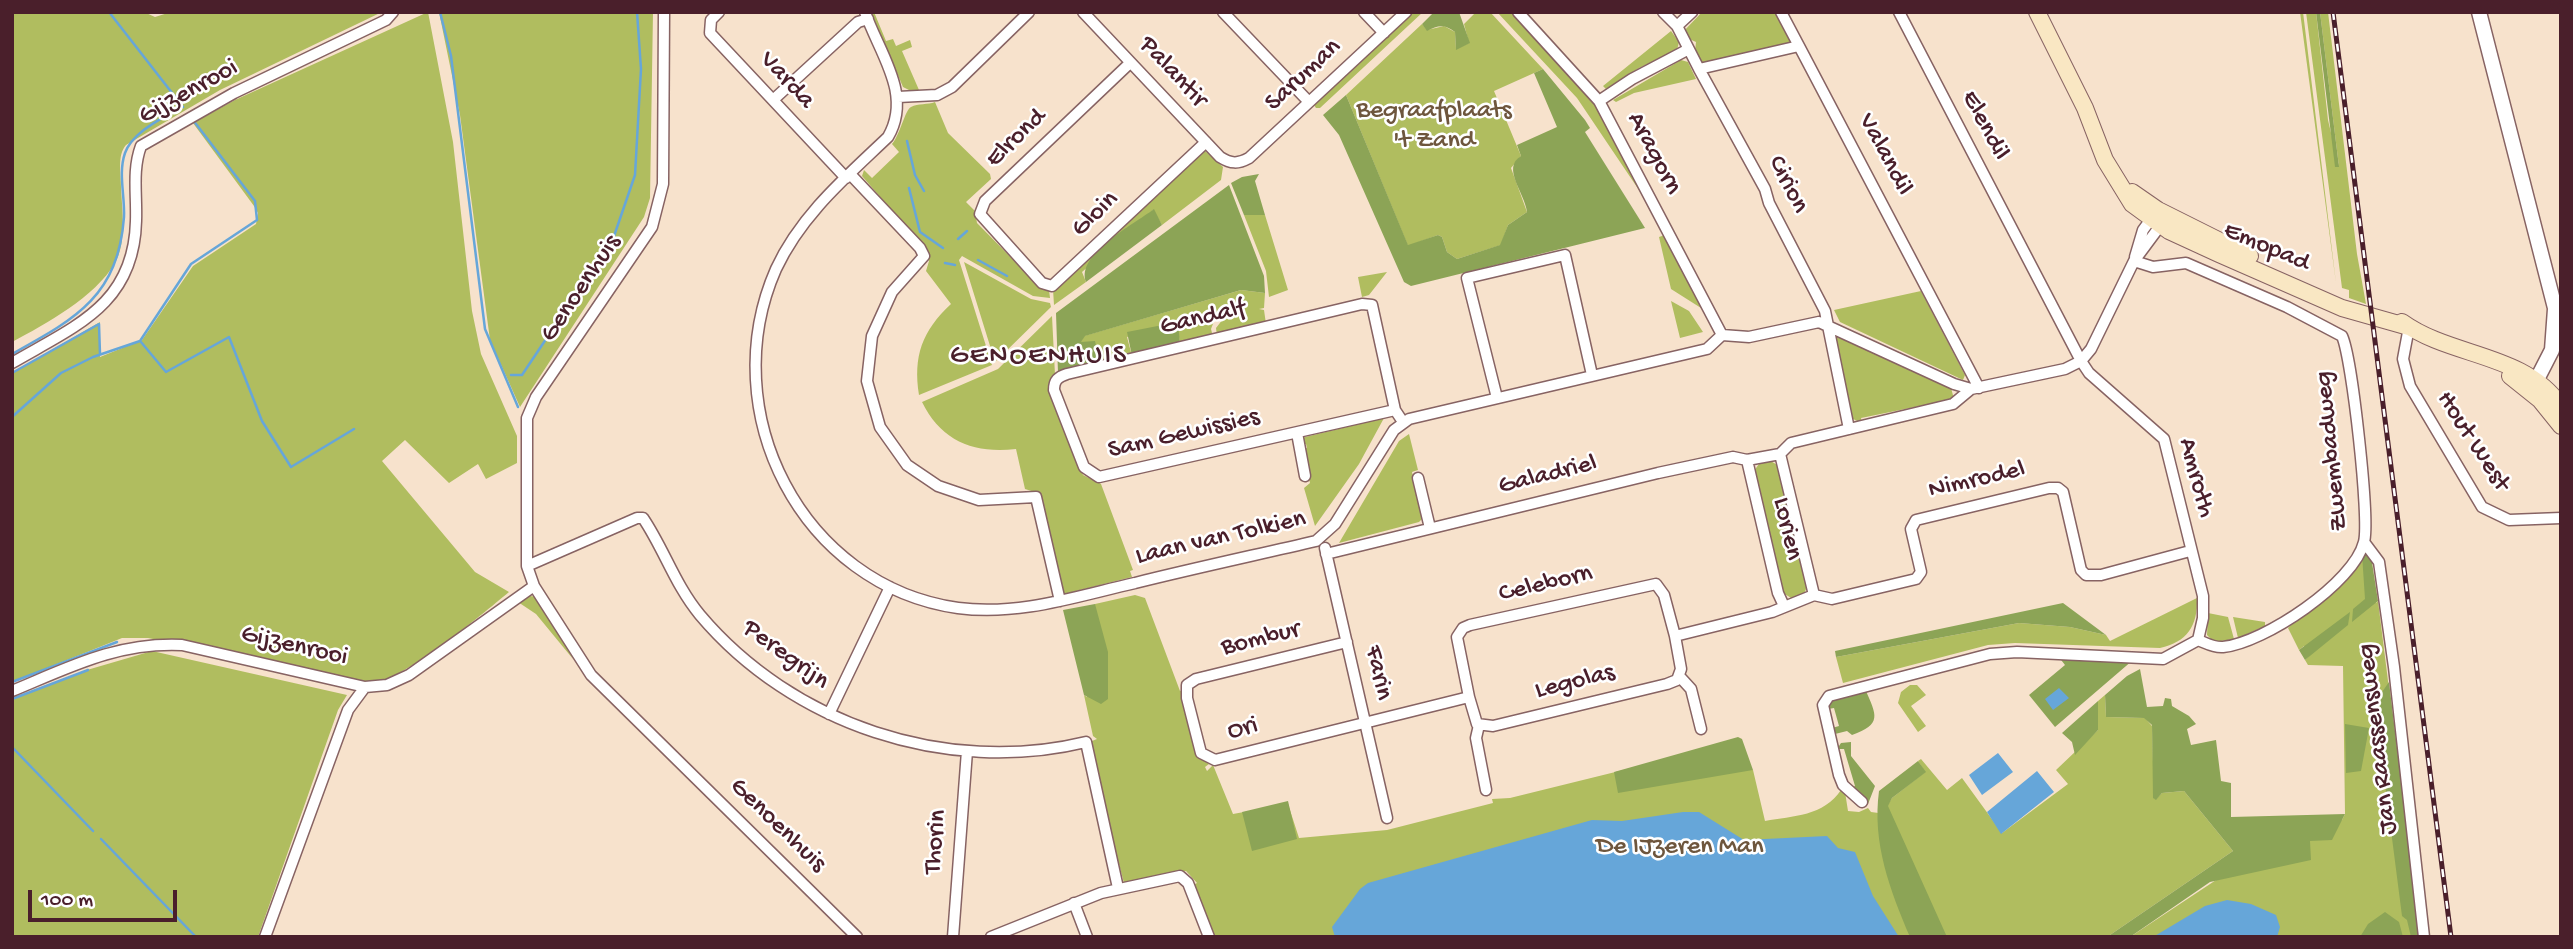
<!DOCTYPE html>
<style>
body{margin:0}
#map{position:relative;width:2573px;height:949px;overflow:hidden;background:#f7e2cc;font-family:"Gochi Hand",sans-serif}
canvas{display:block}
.frame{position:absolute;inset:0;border:14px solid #4a1f2b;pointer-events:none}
.scale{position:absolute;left:28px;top:890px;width:149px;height:32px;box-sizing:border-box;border:4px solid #4a1f2b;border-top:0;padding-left:9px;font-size:21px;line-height:24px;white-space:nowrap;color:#4a1f2b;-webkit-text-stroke:5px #fff;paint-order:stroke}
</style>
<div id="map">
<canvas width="2573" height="949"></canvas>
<div class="frame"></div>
<div class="scale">100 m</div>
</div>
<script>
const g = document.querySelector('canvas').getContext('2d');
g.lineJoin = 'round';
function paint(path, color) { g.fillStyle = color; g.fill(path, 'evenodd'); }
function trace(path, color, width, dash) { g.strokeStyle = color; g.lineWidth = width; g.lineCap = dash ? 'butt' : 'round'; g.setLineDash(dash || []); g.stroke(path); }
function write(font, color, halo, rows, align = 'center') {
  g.font = font + ' "Gochi Hand",sans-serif'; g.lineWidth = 5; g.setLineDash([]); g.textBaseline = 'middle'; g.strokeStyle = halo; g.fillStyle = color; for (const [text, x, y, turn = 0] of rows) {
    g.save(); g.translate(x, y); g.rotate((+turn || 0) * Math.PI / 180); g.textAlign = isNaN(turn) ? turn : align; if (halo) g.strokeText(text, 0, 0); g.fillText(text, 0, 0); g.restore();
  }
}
paint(new Path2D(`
 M12 12H144L155 17 171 12H382L220 90 126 145C117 155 121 174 121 187 122 210 127 242 115 263 95 297 46 324 12 342Z
 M428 12 453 142 472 311 481 354 517 436V463L486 479 478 464 449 483 405 440 382 461 475 572 509 592C479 617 408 676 373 684L148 638H122L12 682V373L100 322V357L142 340 193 266 256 224 258 213 254 206 193 123 235 100Z
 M439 12H653L650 198 644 217 520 407 490 340 460 115Z
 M871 12H874L886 41 893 39 896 46 910 40 912 47 902 51 919 90H909L903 87Z
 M1411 12H1423L1320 108H1316L1314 105Z
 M1476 12H1490L1543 69 1494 91 1521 156 1511 168 1527 212 1508 225 1501 245 1457 259 1447 252 1442 237 1438 235 1408 246 1346 95 1422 24 1427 30 1444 26 1455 32 1456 49 1469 43 1464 24Z
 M1497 12H1512L1588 92 1599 107 1647 202 1577 98Z
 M1702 12H1775L1792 45 1703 67 1695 51 1696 42 1687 38 1683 32Z
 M2300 12H2303L2336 283Z
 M2306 12H2316L2328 120 2339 167 2320 12H2328L2357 254 2366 304 2349 298V290L2342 288Z
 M1671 31 1679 42 1677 50 1639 68 1606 89 1603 86Z
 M1681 60 1688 62 1696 79 1634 93 1616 102 1613 100Z
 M935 102 948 133 990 174 991 179 966 202 975 211 977 223 1039 286 1049 290 1050 298 1033 296 962 256 959 260 992 365 919 395C913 356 922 331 951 304L926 271 929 261 926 250 862 176 864 170 872 178 899 152 892 144C900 135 905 110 911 107 918 103 928 105 935 102Z
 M1204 150 1223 167 1221 180 1162 225 1153 210 1082 272 1086 282 1054 305 1053 289Z
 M1244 215H1265L1288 290 1269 297 1266 271Z
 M1665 235 1698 301 1701 308 1671 289 1659 237Z
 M964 262 1031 299 1050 303 1051 307 995 362Z
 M1387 272 1369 295 1362 297 1358 277Z
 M1241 290 1265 293 1264 308 1259 309 1264 310 1266 324 1217 336 1216 328 1223 319 1221 315 1216 316 1211 329 1213 337 1180 344 1177 323 1127 337 1132 356 1100 363 1080 343 1084 336Z
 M1921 291 1965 375 1963 380 1840 322 1834 310Z
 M1671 301 1689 311 1703 332 1680 338Z
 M1052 316 1055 375 1050 382V391L1083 475 1101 484 1133 570 1130 571 1132 577 1064 594 1043 501 1041 494 1025 489 1016 449C974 454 941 441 922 402L998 369Z
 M1837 335 1951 388 1954 399 1861 418 1862 423 1853 419 1833 340Z
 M1384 418 1359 464 1315 526 1304 488 1310 483 1302 449 1307 448 1306 444H1302L1301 438Z
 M1409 434 1418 470 1412 472 1423 518 1419 522 1339 543 1399 441Z
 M1769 460 1779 466 1808 584 1804 594 1793 599 1783 593 1754 471 1761 461Z
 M2362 554 2376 603 2378 601 2420 937H2130L2275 841 2342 820 2345 814 2343 666 2308 665 2305 660 2309 656 2304 646 2299 650 2288 628Z
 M1135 595 1145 598 1180 691 1183 690 1200 758 1209 764 1205 767 1207 771 1213 765 1233 814 1288 804 1299 838 1387 830 1493 803 1492 799 1510 798 1741 741 1750 770H1753L1765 821C1793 816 1824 816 1841 790L1845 792 1848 811 1859 812 1868 808 1871 812 1886 814 1901 839 1887 806 1892 798 1925 772 1918 761 1921 759 1947 790 1962 778 2002 833 2068 784 2056 770 2098 730V701L2105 695 2106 717 2145 718 2152 726 2154 798 2156 799 2162 793 2184 791 2233 851 2107 937H1214L1193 885 1197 883 1186 871 1124 883 1087 743 1097 739 1093 736 1084 695 1087 697 1095 604Z
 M530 596 538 597 573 659 536 614 518 602Z
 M2197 598C2198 626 2187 642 2160 648L2015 643 1988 645 1843 683 1836 657 2019 623 2070 627 2106 635 2110 641Z
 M2208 613 2228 617 2234 639 2214 642 2207 635Z
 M2233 617 2265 622V626L2238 638Z
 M152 651 347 695 338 710 258 937H12V699L87 670Z
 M1910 685H1917L1926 695 1911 706 1926 726 1918 732 1898 703 1901 692Z`), '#b0bd5f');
paint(new Path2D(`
 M1434 12H1459L1470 43 1456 50 1455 32C1445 24 1438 25 1427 31L1422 24Z
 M2316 12H2320L2339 167H2335Z
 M1543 69 1585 120 1590 128 1585 132 1645 228 1411 286 1404 282 1339 135 1323 115 1346 95 1408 245 1438 235 1442 237 1447 252 1457 259 1500 245 1508 225 1527 212C1525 193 1501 168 1521 156L1517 145 1557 127 1534 73Z
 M1259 174 1255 181 1265 215H1244L1231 183 1242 177Z
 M1229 185 1264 276 1265 293 1241 290 1085 336 1081 342 1095 341 1100 363 1058 373 1056 313Z
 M1154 209 1162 225 1086 282C1076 254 1133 225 1154 209Z
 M1178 322 1180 344 1132 356 1127 332Z
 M2367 551 2371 556 2378 601 2352 622 2353 609 2365 599 2362 554Z
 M2063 603 2106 635 2070 627 2019 623 1836 657 1835 651Z
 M1095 604 1108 652V699L1101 704 1084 695 1063 610Z
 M2350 612 2348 625 2305 660 2299 650Z
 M2058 656 2133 660 2055 727 2029 695 2065 665Z
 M2140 669 2147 707 2163 706 2165 698 2171 699 2172 706 2189 716 2196 724 2187 729 2191 745 2216 740 2221 781 2231 783V817L2345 814 2332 840 2310 841 2311 860 2210 882 2130 937H2107L2233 851 2184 791 2162 793 2156 800 2153 798 2152 725 2144 718 2106 717 2105 695 2127 676Z
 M2389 682 2420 937H2411L2407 920 2402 916 2378 729 2380 695Z
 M1865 689C1877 716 1882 724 1852 735L1847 731 1835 734 1832 728 1839 726 1834 708 1828 709 1829 700Z
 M2098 701V730L2075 755 2072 742 2062 733Z
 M2345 724 2369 728 2361 771 2346 773Z
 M1738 737 1742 739 1753 770 1618 793 1614 772Z
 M1851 742V756L1875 786 1868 804 1851 788 1855 786 1844 749H1837L1841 743Z
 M1918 761 1926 772 1892 798 1888 806 1947 937H1910C1890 890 1872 843 1879 791Z
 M1288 801 1297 839 1252 851 1242 812Z
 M2385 912 2399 922 2403 937H2360L2368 924Z`), '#8ca456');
paint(new Path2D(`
 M2059 688 2069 698 2053 710 2045 699Z
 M1998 753 2013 772 1982 795 1969 775Z
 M2037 771 2054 792 2001 834 1987 812Z
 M1683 812H1699L1744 840 1827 836 1838 848 1855 852 1873 896 1899 937H1335L1332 927 1360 889 1368 883 1592 820 1622 821Z
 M2227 900 2251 904 2276 915 2280 927 2277 937H2153L2205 906Z`), '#66a6d9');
trace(new Path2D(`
 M109 12 183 107
 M440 12 451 56 485 329 518 407
 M907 141 915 175 924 191
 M909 188 920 232 943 248
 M958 239 967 231
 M978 260 1007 276
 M945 263 955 265
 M141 342 166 372 229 337 262 421 291 467 354 429
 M12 354C75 319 118 297 124 217 125 196 118 173 125 153 133 131 164 118 182 106
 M12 373 99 324 100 354
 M511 375H522L613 239 635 175 641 69 637 12
 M12 417 61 373 93 357 140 341 191 264 257 220 255 201 193 120
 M12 682 117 642
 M12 699 88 670
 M12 747 93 831
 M101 839 196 937`), '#66a6d9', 2.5);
const minor = new Path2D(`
 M664 12 663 184 652 227 536 397 527 418V566L534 586 591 675 857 937
 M719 12 711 20 710 33 846 178
 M865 12C879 53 913 94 888 137 846 177 801 215 776 269 713 412 802 586 958 608 1020 616 1077 596 1135 583 1195 568 1256 555 1316 541L1335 524 1394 430 1409 419 1707 349 1722 335
 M1083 12 1220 157C1231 164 1238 164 1249 158L1406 12
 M1223 12 1309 102
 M1364 12 1384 33
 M1518 12 1599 101 1722 335
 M1663 12 1677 26 1699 69 1799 46 1781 12
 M1899 12 2081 361 2089 373 2164 439 2203 596V618L2198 640
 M1677 26 1692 12
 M1799 46 1979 388
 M1130 63 985 201 980 214 1042 283 1052 286 1206 142
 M1699 69 1765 189 1769 203 1825 311 1849 429
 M898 97 937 95 952 87 1029 12
 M773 100 858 22 868 19
 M1599 101 1632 79 1687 50
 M850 174 920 248 924 256 892 292 872 336 867 381 880 427 907 465 938 486 979 500 1036 497 1060 601
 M2135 257 2143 230 2154 215
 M2409 327 2403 359 2410 386 2482 507 2509 520 2561 518
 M1722 335 1749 337 1819 322 1954 384 1971 389 2065 369 2081 361 2091 349 2134 261 2160 226 2159 220
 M12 363C75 326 134 305 136 221 137 195 132 170 141 146L234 93 386 20 393 12
 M1497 398 1467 278 1565 255 1592 375
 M1395 410 1099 477 1084 467 1054 390C1054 380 1058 377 1067 374L1362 304 1372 305 1395 410 1403 422
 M1297 433 1305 476
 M1780 454 1791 443 1953 404 1971 389
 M1780 454 1814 595
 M1747 460 1778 593 1784 606
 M1418 478 1430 528
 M2364 542 2379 562 2394 667 2424 937
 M1325 548 1387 818
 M1326 554 1658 473 1733 457 1747 460 1780 454
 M527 566 637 518H643C664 549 675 585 700 615 792 724 946 776 1086 742L1118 888
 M1814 595 1832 599 1916 579 1921 572 1911 529 1916 520 2049 488H2058L2063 492 2081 570 2086 575H2101L2190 551
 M1347 642 1196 679 1187 685V698L1201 753 1215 760 1469 697 1477 724 1493 726 1667 684 1677 680 1681 669 1675 636 1772 612 1814 595
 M1680 677 1691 689 1701 729
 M12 691C70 667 117 642 182 645L365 687 387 685 409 675 534 586
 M1469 697 1457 637 1463 628 1470 625 1656 584 1664 595 1675 636
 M829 714 890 587
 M1479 725 1476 738 1486 790
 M1862 802 1843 785 1839 775 1823 705 1829 696 1990 654 2017 652 2163 659 2198 640C2206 643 2214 648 2223 647 2264 643 2354 583 2364 542 2370 519 2352 358 2342 336L2287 307 2186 263 2153 267 2134 261
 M1074 903 1087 937
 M265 937 348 710 365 687
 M953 937 967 751
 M991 937 1101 893 1180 876 1188 883 1209 937`);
const tertiary = new Path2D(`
 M2479 12 2555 308 2561 319
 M2532 389 2552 350 2555 309`);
const secondary = new Path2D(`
 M2037 12 2085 108 2105 160 2132 204 2169 231 2219 254 2342 308 2409 327
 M2132 192 2158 210 2250 256
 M2402 322C2452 358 2523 352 2561 406
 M2510 376 2540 400 2561 426`);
trace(minor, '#876363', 13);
trace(tertiary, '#876363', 17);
trace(secondary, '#876363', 18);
trace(minor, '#fff', 10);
trace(tertiary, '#fff', 14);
trace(secondary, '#f9e7c3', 16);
const rail = new Path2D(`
 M2333 12 2451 937`);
trace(rail, '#4a1f2b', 5);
trace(rail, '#fff', 2.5, [8]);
write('26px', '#4a1f2b', '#fff', [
 ["Palantir",1172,73,47],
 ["Saruman",1304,76,-43],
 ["Varda",786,81,47],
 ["Gijzenrooi",189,93,-29],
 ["Elendil",1984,126,62],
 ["Elrond",1017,139,-44],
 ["Aragorn",1653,154,62],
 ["Valandil",1884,155,62],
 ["Cirion",1787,185,63],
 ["Gloin",1096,215,-44],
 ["Emopad",2266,248,23],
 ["Genoenhuis",582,289,-56],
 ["Gandalf",1203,319,-13],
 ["Sam Gewissies",1184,435,-13],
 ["Hout West",2472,442,57],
 ["Zwembadweg",2333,451,-96],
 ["Galadriel",1548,476,-14],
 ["Amroth",2195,478,75],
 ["Nimrodel",1977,481,-13],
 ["Lorien",1786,529,77],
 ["Laan van Tolkien",1221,539,-13],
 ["Celeborn",1546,585,-13],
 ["Bombur",1261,640,-14],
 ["Gijzenrooi",294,647,13],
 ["Peregrijn",785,656,36],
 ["Farin",1377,673,77],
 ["Legolas",1575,683,-14],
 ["Ori",1243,730,-14],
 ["Jan Raassensweg",2379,739,-97],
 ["Genoenhuis",777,826,44],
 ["Thorin",937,842,-85]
]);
write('26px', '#6e563d', '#fff', [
 ["Begraafplaats",1434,112],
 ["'t Zand",1434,142],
 ["De IJzeren Man",1680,848]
]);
g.letterSpacing = '2px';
write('28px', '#4a1f2b', '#fff', [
 ["GENOENHUIS",1039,358]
]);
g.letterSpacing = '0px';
</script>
